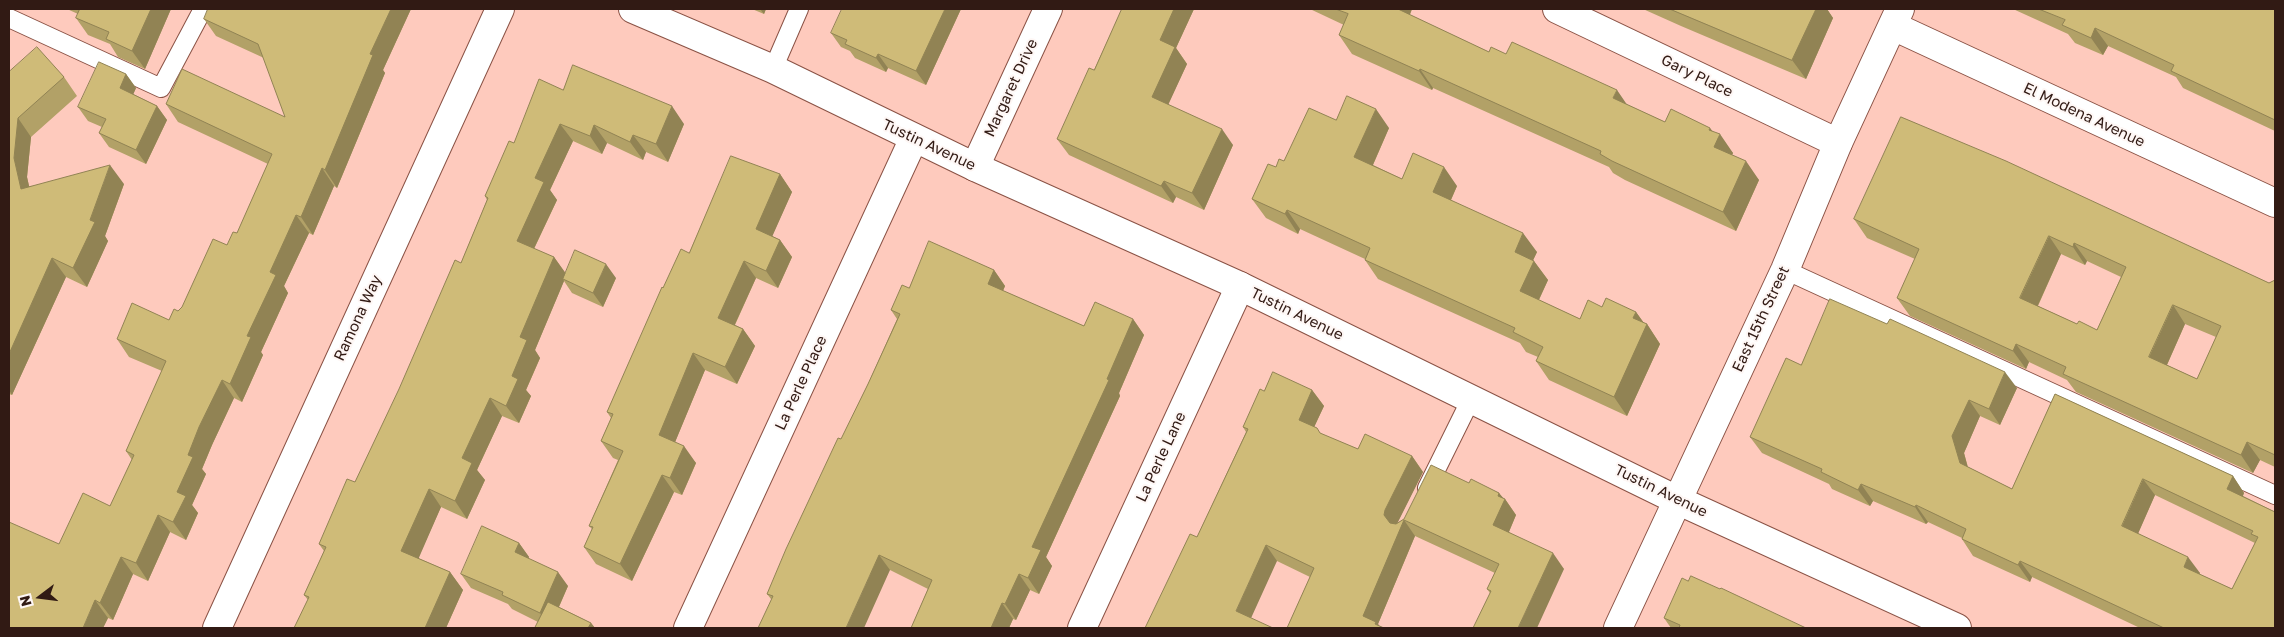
<!DOCTYPE html>
<style>
body{margin:0}
#map{position:relative;width:2284px;height:637px;overflow:hidden;background:#fecabd;font-family:"Golos Text",sans-serif}
canvas{display:block}
.frame{position:absolute;inset:0;border:10px solid #311a14;pointer-events:none}
.north{position:absolute;left:15px;top:572px;width:50px;height:50px;-webkit-text-stroke:4px #fef7f5;paint-order:stroke;rotate:255deg;font-size:14px;font-weight:700;line-height:20px;text-align:center;color:#311a14}
.north::after{content:'';display:block;margin:auto;width:18px;height:22px;background:#311a14;clip-path:polygon(50% 0,100% 100%,50% 72%,0 100%)}
</style>
<div id="map">
<canvas width="2284" height="637"></canvas>
<div class="frame"></div>
<div class="north">N</div>
</div>
<script>
const g = document.querySelector('canvas').getContext('2d');
g.lineJoin = 'round';
function trace(path, color, width, dash) { g.strokeStyle = color; g.lineWidth = width; g.lineCap = dash ? 'butt' : 'round'; g.setLineDash(dash || []); g.stroke(path); }
function paint(path, color) { g.fillStyle = color; g.fill(path, 'evenodd'); }
function write(font, color, halo, rows, align = 'center') {
  g.font = font + ' "Golos Text",sans-serif'; g.lineWidth = 4; g.setLineDash([]); g.textBaseline = 'middle'; g.strokeStyle = halo; g.fillStyle = color; for (const [text, x, y, turn = 0] of rows) {
    g.save(); g.translate(x, y); g.rotate((+turn || 0) * Math.PI / 180); g.textAlign = isNaN(turn) ? turn : align; if (halo) g.strokeText(text, 0, 0); g.fillText(text, 0, 0); g.restore();
  }
}
const service = new Path2D(`
 M9 18 161 88 203 9
 M773 69 799 9
 M1785 270 2275 495
 M1427 488 1471 399`);
const minor = new Path2D(`
 M1557 9 1838 143
 M1893 26 2275 203
 M975 167 1048 9
 M1677 500 1957 628
 M217 628 500 9
 M688 628 914 138
 M1082 628 1240 286`);
const tertiary = new Path2D(`
 M633 9 773 69 975 167 1240 286 1677 500
 M1618 628 1785 270 1838 143 1900 9`);
trace(service, '#8a5245', 20);
trace(minor, '#8a5245', 30);
trace(tertiary, '#8a5245', 30);
trace(service, '#fff', 18);
trace(minor, '#fff', 28);
trace(tertiary, '#fff', 28);
paint(new Path2D(`
 M67 9H171L145 69 118 57 110 44 88 35 76 18 78 14Z
 M208 9H411L383 70 385 73 337 188 334 186 313 235 309 233 284 286 288 293 261 352 263 355 242 402 234 398 212 445 202 469 206 474 192 505 198 513 186 540 170 532 148 581 133 574 113 620 108 618 103 628 59 544 110 506 132 460 126 451 162 371 129 357 117 339 169 320 182 307 227 245 237 233 268 164 178 122 166 104 285 117 264 58 216 36 204 19Z
 M752 9H766L764 14Z
 M961 9 926 85 888 68 886 72 855 58 850 51 841 47 831 33Z
 M1122 9H1194L1176 48 1187 64 1168 104 1233 145 1204 210 1176 197 1173 203 1069 155 1057 139 1094 70Z
 M1310 9H1412L1410 15 1489 52 1506 54 1626 104 1665 122 1713 132 1733 153 1732 155 1759 180 1736 231 1625 180 1613 173 1609 167 1433 88 1432 90 1352 54 1339 35 1344 25Z
 M1643 9H1827L1833 18 1806 79 1681 26Z
 M2013 9H2275V131L2183 88 2176 77 2108 46 2103 55 2075 43 2068 34Z
 M9 72 64 77 77 96 31 137 27 177 29 186 124 184 105 236 108 241 87 287 66 277 12 395 9 394Z
 M126 74 136 88 133 94 157 106 167 120 146 164 109 147 99 133 102 127 88 121 78 107Z
 M563 90 684 124 668 162 646 152 643 160 607 143 602 154 573 141 550 190 557 200 534 249 554 257 565 273 616 278 603 307 572 293 564 281 535 350 540 358 526 390 531 396 519 423 502 416 477 470 485 480 467 519 441 507 418 558 450 572 463 590 446 628H294L308 600 304 595 324 551 319 544 355 482 461 263 487 200 485 196 514 143Z
 M1901 117 2269 283 2275 280V467L2260 460 2253 473 2076 392 2067 380 2029 362 2026 369 1910 316 1897 298 1915 259 1867 238 1854 219ZM2061 254 2085 265 2087 261 2121 277 2097 330 2077 324 2038 306ZM2185 324 2216 337 2197 379 2167 365Z
 M1336 120 1389 128 1373 165 1402 179 1457 186 1451 200 1537 252 1533 260 1548 280 1539 300 1580 319 1602 307 1636 312 1644 323 1647 324 1660 344 1627 416 1549 380 1536 361 1538 357 1526 352 1520 343 1378 279 1365 260V259L1300 229 1298 234 1266 218 1252 199 1276 167Z
 M780 174 792 192 772 236 780 240 792 257 778 288 756 278 735 325 743 329 755 346 737 384 705 370 675 442 696 463 682 495 674 492 632 581 596 564 584 547 592 529 589 526 618 460 613 458 601 441 611 418 607 412 663 288 689 253Z
 M994 270 1005 286 1003 291 1084 326 1133 319 1144 335 1119 393 1120 396 1046 557 1052 566 1039 594 1030 590 1016 620 1013 619 1009 628H911L928 589 890 570 771 599 767 594 868 384 897 319 891 310 909 288Z
 M1801 365 2017 388 2000 425 1980 416 1964 453 1968 467 2012 489 2055 394 2233 476 2244 493 2243 496 2275 512V628H2140L2032 577 2030 582 1973 556 1962 539V538L1928 522 1926 524 1873 501 1870 506 1832 489 1829 484 1762 453 1750 437ZM2155 495 2255 543 2232 589 2199 574 2200 573 2138 533Z
 M1312 390 1324 406 1314 427 1321 434 1358 449 1412 456 1423 472 1397 523 1469 483 1499 493 1503 499H1505L1516 515 1509 532 1564 569 1490 593 1487 589 1495 573 1415 536 1378 624 1379 626 1287 628 1310 577 1277 561 1145 628 1197 537 1246 432 1243 427 1264 391Z
 M519 543 529 557 528 558 568 586 559 607 591 623 595 628H535L538 622 512 609 508 604 471 588 461 574Z
 M1664 618 1806 628H1671Z`), '#b2a167');
paint(new Path2D(`
 M151 9H171L145 69 132 51Z
 M391 9H411L383 70 385 73 337 188 325 170 370 54Z
 M760 9H766L764 14Z
 M945 9H961L926 85 916 71Z
 M1174 9H1194L1176 48 1187 64 1164 114 1152 97 1160 40Z
 M1394 9H1412L1405 25Z
 M1816 9H1827L1833 18 1806 79 1792 60Z
 M2095 28 2108 46 2103 55 2091 38Z
 M878 54 888 68 886 72 876 58Z
 M1420 69 1433 88 1432 90 1419 71Z
 M126 74 136 88 130 102 120 88Z
 M1617 90 1630 109 1613 98Z
 M157 106 167 120 146 164 136 150Z
 M672 106 684 124 668 162 656 144Z
 M1376 109 1389 128 1368 176 1354 157Z
 M18 118 31 137 27 177 34 208 21 189 14 158Z
 M560 124 573 141 550 190 557 200 529 259 517 241 535 178Z
 M594 125 607 143 602 154 590 136Z
 M1710 128 1718 138 1720 134 1733 153 1727 165 1714 147 1709 130Z
 M1222 129 1233 145 1204 210 1192 193Z
 M633 135 646 152 643 160 630 142Z
 M1746 161 1759 180 1736 231 1723 212Z
 M110 165 124 184 105 236 108 241 87 287 73 268Z
 M1444 167 1457 186 1446 211 1433 192Z
 M322 168 334 186 313 235 301 217Z
 M780 174 792 192 768 246 756 229Z
 M1164 181 1176 197 1173 203 1161 186Z
 M1287 210 1300 229 1298 234 1285 214Z
 M296 215 309 233 284 286 288 293 261 352 263 355 242 402 230 384 270 272Z
 M1523 233 1537 252 1528 271 1515 252Z
 M2049 236 2061 254 2033 316 2020 298Z
 M780 240 792 257 778 288 766 271Z
 M2074 243 2087 261 2085 265 2073 247Z
 M554 257 567 275 563 279 564 281 535 350 540 358 526 390 531 396 519 423 506 406 520 337Z
 M52 258 66 277 12 395 9 390V354Z
 M744 261 756 278 730 335 718 318Z
 M1534 261 1548 280 1534 310 1520 291Z
 M606 264 616 278 603 307 593 293Z
 M994 270 1005 286 999 300 988 284Z
 M2173 305 2185 324 2162 376 2149 357Z
 M1636 312 1646 326 1647 324 1660 344 1627 416 1614 397 1633 318Z
 M1133 319 1144 335 1119 393 1120 396 1046 557 1052 566 1039 594 1028 578 1032 547Z
 M743 329 755 346 737 384 725 367Z
 M2016 344 2029 362 2026 369 2013 351Z
 M693 353 705 370 671 452 659 435Z
 M2005 372 2017 388 2000 425 1989 409Z
 M222 380 234 398 212 445 202 469 206 474 192 505 198 513 186 540 173 522 177 492 188 455 199 427Z
 M1312 390 1324 406 1310 436 1299 420Z
 M490 398 502 416 477 470 485 480 467 519 455 501 462 458Z
 M1969 400 1980 416 1964 453 1971 480 1960 463 1952 436Z
 M2247 442 2260 460 2253 473 2241 455Z
 M684 446 696 463 682 495 670 478Z
 M1412 456 1423 472 1396 526 1404 520 1415 536 1378 624 1381 628 1363 616 1385 510Z
 M662 475 674 492 632 581 620 564Z
 M2233 476 2244 493 2238 506 2227 489Z
 M2143 479 2155 495 2134 543 2122 526Z
 M1861 484 1873 501 1870 506 1858 490Z
 M429 489 441 507 414 569 401 551Z
 M1499 493 1505 500V499L1516 515 1505 541 1493 525 1498 496Z
 M1916 505 1928 522 1926 524 1915 507Z
 M158 515 170 532 148 581 136 563Z
 M519 543 529 557 525 566 515 552Z
 M1266 545 1277 561 1247 627 1236 611Z
 M1553 553 1564 569 1537 628H1518Z
 M879 555 890 570 864 628H846Z
 M121 557 133 574 113 620 100 603Z
 M2188 557 2200 573 2195 583 2184 567Z
 M2020 561 2032 577 2030 582 2018 565Z
 M450 572 463 590 446 628H425Z
 M558 572 568 586 550 627 540 613Z
 M1019 574 1030 590 1016 620 1005 604Z
 M95 600 108 618 103 628H83Z
 M1002 603 1013 619 1009 628H991Z
 M591 623 595 628H588Z`), '#918354');
const building = new Path2D(`
 M80 9H151L132 51 106 39 109 32 76 18Z
 M208 9H391L370 54 373 55 325 170 322 168 301 217 296 215 270 272 276 275 247 336 251 337 230 384 222 380 199 427 188 455 193 457 177 492 186 496 173 522 158 515 136 563 121 557 100 603 95 600 83 628H9V522L59 544 83 493 110 506 134 455 126 451 166 361 117 339 132 303 169 320 174 309 178 311 182 307 213 239 227 245 233 232 237 233 272 154 166 104 182 69 285 117 258 44 204 19Z
 M842 9H945L916 71 878 54 876 58 845 44 847 40 831 33Z
 M1122 9H1174L1160 40 1175 47 1152 97 1222 129 1192 193 1164 181 1161 186 1057 139 1089 68 1094 70Z
 M1336 9H1398L1489 52 1491 47 1506 54 1512 42 1617 90 1613 98 1665 122 1671 109 1710 128 1709 130 1720 134 1714 147 1746 161 1723 212 1612 161 1600 154 1601 151 1420 69 1419 71 1339 35 1348 14Z
 M1670 9H1816L1792 60Z
 M2039 9H2275V120L2171 71 2174 65 2095 28 2091 38 2062 25 2065 20Z
 M37 47 64 77 18 118 14 158 21 189 110 165 90 220 95 222 73 268 52 258 9 354V72Z
 M99 62 126 74 120 88 157 106 136 150 99 133 106 119 78 107Z
 M573 65 672 106 656 144 633 135 630 142 594 125 590 136 560 124 535 178 544 182 517 241 554 257 520 337 527 340 512 376 518 379 506 406 490 398 462 458 472 463 455 501 429 489 401 551 450 572 425 628H294L309 597 304 595 326 547 319 544 347 479 355 482 399 389 455 260 461 263 488 198 485 196 509 141 514 143 539 79 563 90Z
 M1347 96 1376 109 1354 157 1402 179 1413 153 1444 167 1433 192 1523 233 1515 252 1534 261 1520 291 1580 319 1588 300 1602 307 1606 298 1636 312 1633 318 1647 324 1614 397 1536 361 1543 347 1513 332 1515 328 1365 260 1370 248 1287 210 1285 214 1252 199 1268 164 1276 167 1279 159 1284 161 1309 108 1336 120Z
 M1901 117 2006 161 2269 283 2275 280V455L2247 442 2241 455 2063 374 2066 367 2016 344 2013 351 1897 298 1919 249 1854 219ZM2049 236 2073 247 2074 243 2126 267 2097 330 2079 321 2077 324 2020 298ZM2173 305 2221 326 2197 379 2149 357Z
 M731 156 780 174 756 229 780 240 766 271 744 261 718 318 743 329 725 367 693 353 659 435 684 446 670 478 662 475 620 564 584 547 593 527 589 526 623 451 601 441 613 414 607 412 662 287 663 288 681 249 689 253Z
 M929 241 994 270 988 284 1084 326 1095 302 1133 319 1107 379 1109 380 1032 547 1041 550 1028 578 1019 574 1005 604 1002 603 991 628H911L932 580 879 555 846 628H758L773 596 767 594 786 549 838 438 841 439 868 384 900 314 891 310 902 285 909 288Z
 M575 250 606 264 593 293 563 279Z
 M1830 299 1887 324 1890 319 2005 372 1989 409 1969 400 1952 436 1960 463 2012 489 2055 394 2233 476 2227 489 2275 512V628H2164L2020 561 2018 565 1962 539 1966 529 1916 505 1915 507 1861 484 1858 490 1821 472 1822 469 1750 437 1786 358 1801 365ZM2143 479 2253 531 2251 534 2258 537 2232 589 2184 567 2188 557 2122 526Z
 M1273 372 1312 390 1299 420 1317 428 1320 433 1358 449 1365 434 1412 456 1385 510 1384 515 1390 523 1396 524 1404 519 1431 465 1469 483 1471 479 1499 493 1498 496 1505 499 1493 525 1553 553 1518 628H1473L1491 591 1487 589 1499 564 1404 520 1363 616 1376 622 1375 624 1384 628H1287L1314 568 1266 545 1236 611 1273 628H1145L1190 534 1197 537 1248 429 1243 427 1260 389 1264 391Z
 M482 526 519 543 515 552 558 572 540 613 502 595 503 592 461 574Z
 M1691 576 1720 589 1721 588 1806 628H1679L1680 625 1664 618 1682 578 1688 581Z
 M548 602 591 623 588 628H535Z`);
paint(building, '#cfbb78');
trace(building, '#918354', 1);
write('15px', '#311a14', '#fef7f5', [
 ["Gary Place",1697,76,26],
 ["Margaret Drive",1011,88,-65],
 ["El Modena Avenue",2084,115,25],
 ["Tustin Avenue",929,145,25],
 ["Tustin Avenue",1297,314,26],
 ["Ramona Way",358,318,-65],
 ["East 15th Street",1761,319,-65],
 ["La Perle Place",801,383,-65],
 ["La Perle Lane",1161,457,-65],
 ["Tustin Avenue",1661,491,26]
]);
</script>
